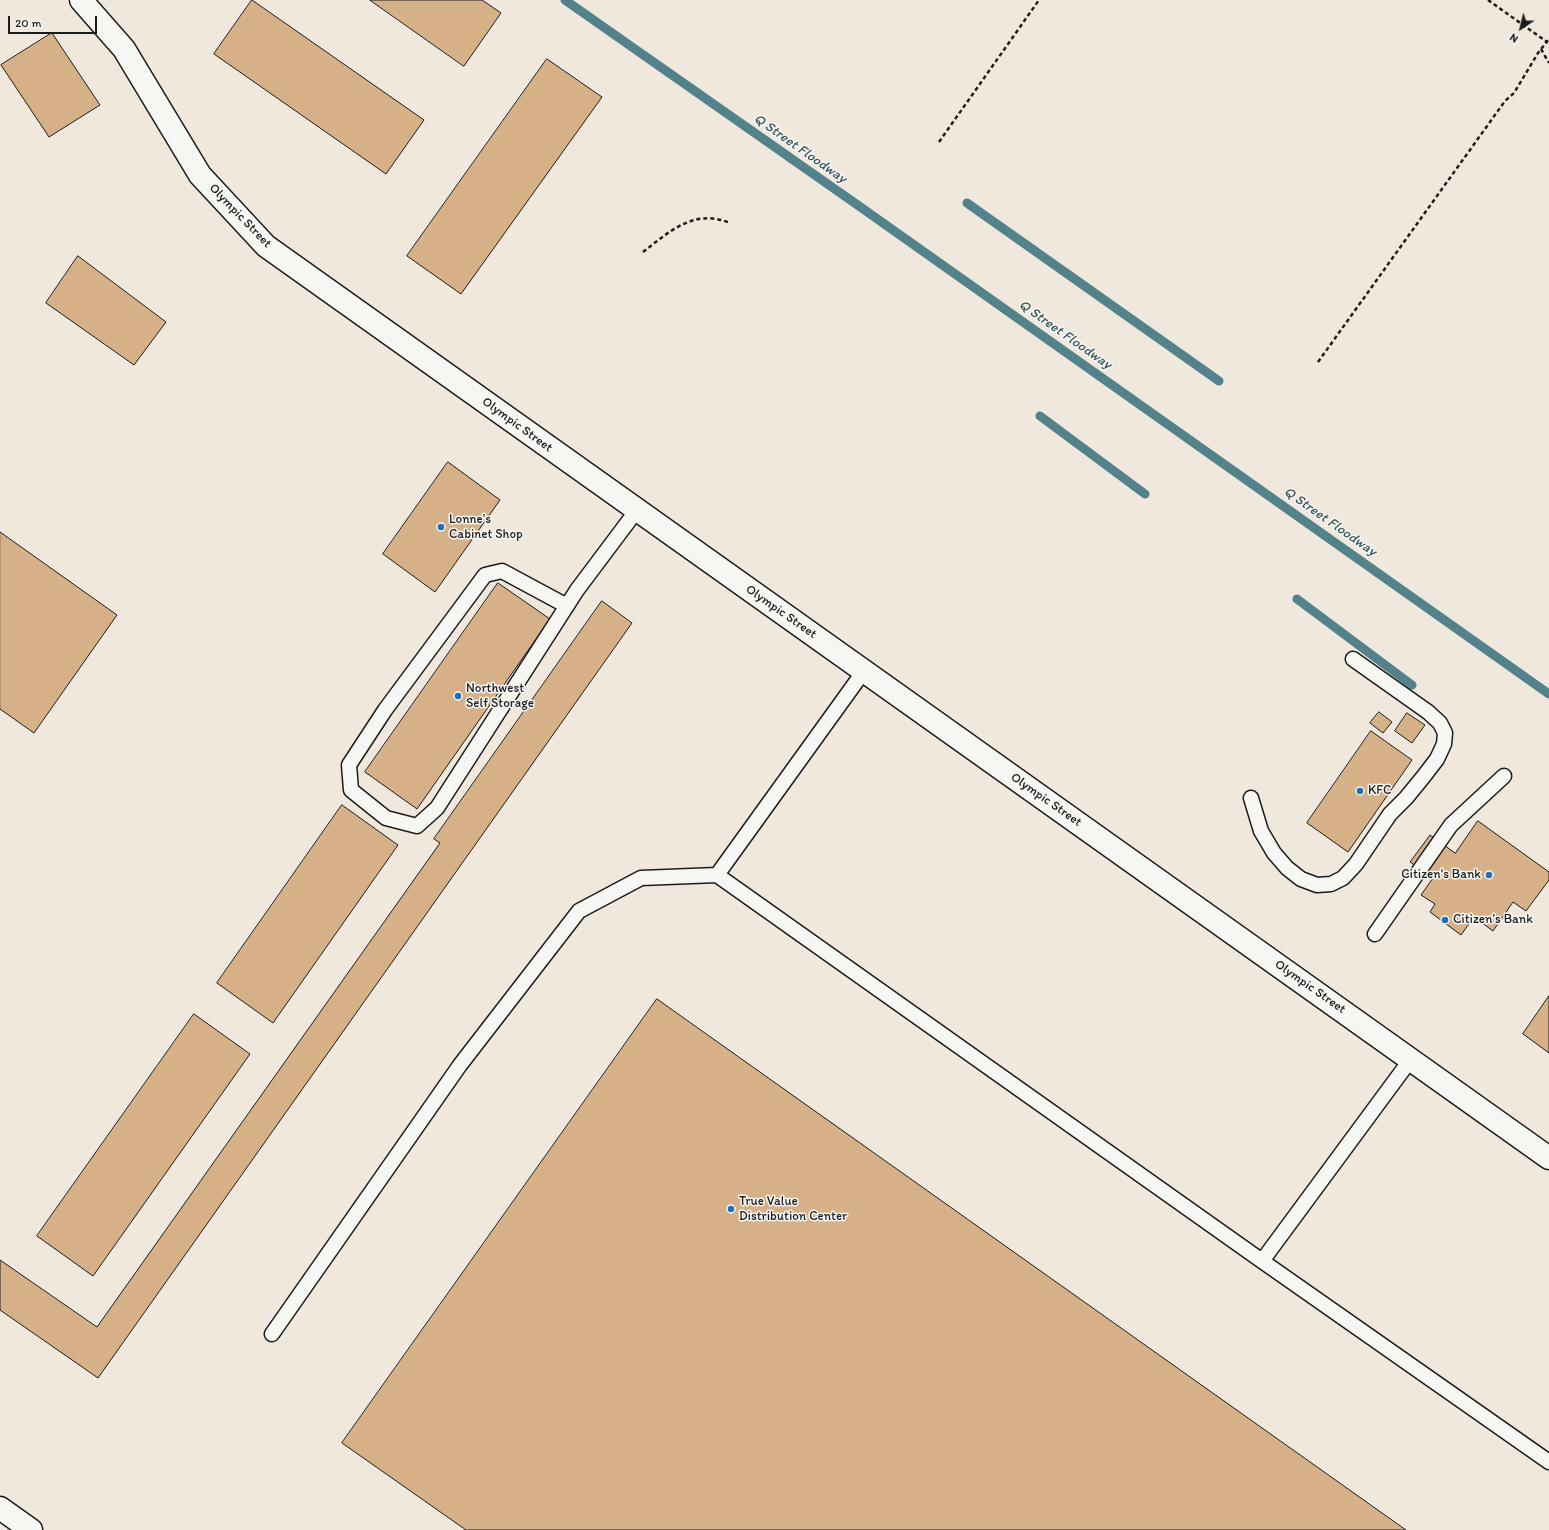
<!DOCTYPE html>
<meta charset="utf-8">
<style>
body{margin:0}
#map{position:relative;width:1549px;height:1530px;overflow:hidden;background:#f0e8dd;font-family:Itim,sans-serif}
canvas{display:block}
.north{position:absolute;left:1501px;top:8px;width:40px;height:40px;-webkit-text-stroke:3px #f6f6f2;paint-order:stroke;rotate:215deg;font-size:11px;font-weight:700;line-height:16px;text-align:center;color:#1c1c1c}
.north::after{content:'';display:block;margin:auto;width:14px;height:18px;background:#1c1c1c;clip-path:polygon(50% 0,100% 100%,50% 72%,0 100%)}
.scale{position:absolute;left:8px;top:16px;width:89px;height:18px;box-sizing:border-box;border:2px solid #1c1c1c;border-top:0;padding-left:5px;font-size:12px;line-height:14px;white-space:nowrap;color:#1c1c1c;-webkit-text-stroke:3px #f6f6f2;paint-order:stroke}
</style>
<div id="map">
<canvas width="1549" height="1530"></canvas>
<div class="north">N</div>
<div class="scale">20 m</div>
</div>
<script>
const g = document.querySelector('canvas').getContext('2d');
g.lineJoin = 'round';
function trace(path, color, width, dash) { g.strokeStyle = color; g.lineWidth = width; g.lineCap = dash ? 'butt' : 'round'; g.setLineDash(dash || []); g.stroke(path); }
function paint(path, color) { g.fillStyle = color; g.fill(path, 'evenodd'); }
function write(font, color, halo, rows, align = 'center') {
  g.font = font + ' Itim,sans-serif'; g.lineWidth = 3; g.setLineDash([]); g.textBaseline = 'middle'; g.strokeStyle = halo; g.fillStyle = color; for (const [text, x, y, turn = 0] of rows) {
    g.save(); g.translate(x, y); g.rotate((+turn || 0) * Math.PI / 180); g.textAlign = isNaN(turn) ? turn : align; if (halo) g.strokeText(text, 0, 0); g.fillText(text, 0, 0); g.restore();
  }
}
trace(new Path2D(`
 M565 0 859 206 1549 694
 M967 203 1219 381
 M1040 416 1145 494
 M1297 599 1412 685`), '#53828a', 9);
const building = new Path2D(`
 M252 0 424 120 386 174 214 54Z
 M370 0H482L501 13 464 66Z
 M52 33 100 105 49 137 1 65Z
 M547 59 602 97 461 294 407 256Z
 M78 256 166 322 134 365 46 303Z
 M448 462 500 500 435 592 383 554Z
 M0 532 117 615 34 733 0 709Z
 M498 583 550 619 417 809 365 772Z
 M602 601 632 623 98 1378 0 1310V1260L97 1327 440 843 434 839Z
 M1379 712 1392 722 1383 733 1370 723Z
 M1407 713 1425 725 1412 743 1395 731Z
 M1371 731 1412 760 1348 852 1307 823Z
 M342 805 398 845 273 1023 217 983Z
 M1478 821 1549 872V880L1526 911 1513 902 1493 931 1474 917 1461 935 1430 912 1435 904 1421 895 1433 878 1410 862 1430 835 1455 853Z
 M1549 996V1053L1523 1034Z
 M657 999 774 1082 1406 1530H466L342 1443Z
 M194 1014 250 1054 93 1276 37 1236Z`);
paint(building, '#d6b188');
trace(building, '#1c1c1c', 1);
const lane = new Path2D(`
 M567 606 502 571 485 575 385 710 349 765 351 790 386 818 417 826 437 808 577 590 637 510
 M864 671 717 875 1262 1261
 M1251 798 1261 831 1274 853 1287 868 1301 879 1317 885 1331 884 1343 878 1356 864 1390 814 1406 798 1424 776 1437 759 1444 744 1445 733 1440 723 1428 712 1353 659
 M1375 934 1451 825 1504 776
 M1411 1059 1262 1261 1549 1462
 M272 1334 460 1065 579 911 641 878 717 875`);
const secondary = new Path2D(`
 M81 0 124 49 200 175 266 246 1549 1158`);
const highway = new Path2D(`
 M0 1508 31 1530`);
trace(lane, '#1c1c1c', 17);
trace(secondary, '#1c1c1c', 25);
trace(highway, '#1c1c1c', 25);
trace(new Path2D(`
 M1488 0 1547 42
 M1541 49 1549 63
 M939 142 1039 0
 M643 252C669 232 694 208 730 223
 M1318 362 1505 101 1514 93 1538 53 1549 39`), '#1c1c1c', 2.5, [4, 3]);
trace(lane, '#f6f6f2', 14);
trace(secondary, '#f6f6f2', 22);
trace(highway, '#f6f6f2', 22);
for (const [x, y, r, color] of [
 [441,527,4,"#1f6fb2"],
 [458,696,4,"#1f6fb2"],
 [1360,791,4,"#1f6fb2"],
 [1489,875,4,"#1f6fb2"],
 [1445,920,4,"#1f6fb2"],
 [731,1209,4,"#1f6fb2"]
]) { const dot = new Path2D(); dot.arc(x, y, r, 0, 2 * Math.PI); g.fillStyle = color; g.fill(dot); trace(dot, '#f6f6f2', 1.5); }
write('13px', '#1c1c1c', '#f6f6f2', [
 ["Olympic Street",240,216,46],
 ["Olympic Street",517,425,36],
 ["Olympic Street",781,612,35],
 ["Olympic Street",1046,800,35],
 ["Olympic Street",1310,987,35]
]);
write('13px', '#1c1c1c', '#f6f6f2', [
 ["Lonne’s",449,520],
 ["Cabinet Shop",449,535],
 ["Northwest",466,689],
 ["Self Storage",466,704],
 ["KFC",1368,791],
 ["Citizen's Bank",1481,875,"right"],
 ["Citizen’s Bank",1453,920],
 ["True Value",739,1202],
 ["Distribution Center",739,1217]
], 'left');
write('italic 14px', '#3c585c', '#f6f6f2', [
 ["Q Street Floodway",800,149,35],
 ["Q Street Floodway",1065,335,35],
 ["Q Street Floodway",1330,522,35]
]);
</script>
